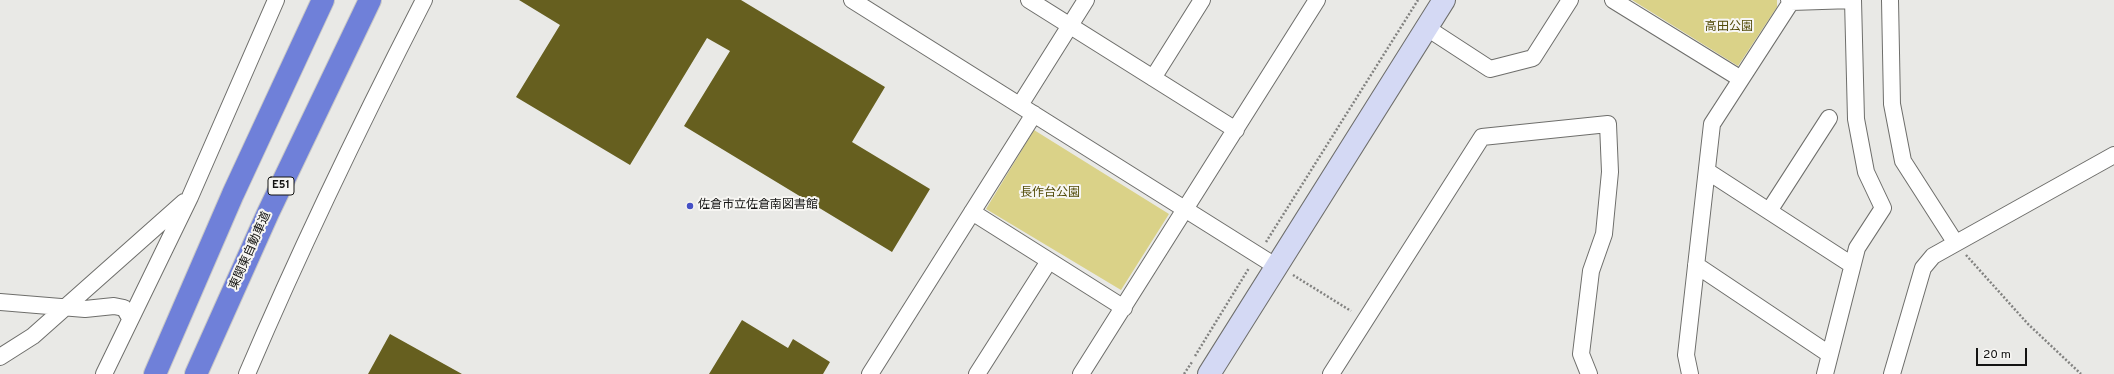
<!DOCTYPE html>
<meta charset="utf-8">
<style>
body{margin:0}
#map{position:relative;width:2114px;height:374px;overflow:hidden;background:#e9e9e6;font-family:Overpass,sans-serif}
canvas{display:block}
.scale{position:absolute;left:1976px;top:348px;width:51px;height:18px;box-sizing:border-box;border:2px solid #141413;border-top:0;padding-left:5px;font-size:12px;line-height:14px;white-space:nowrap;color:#141413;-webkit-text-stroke:3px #f7f6f3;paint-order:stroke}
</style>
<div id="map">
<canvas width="2114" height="374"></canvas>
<div class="scale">20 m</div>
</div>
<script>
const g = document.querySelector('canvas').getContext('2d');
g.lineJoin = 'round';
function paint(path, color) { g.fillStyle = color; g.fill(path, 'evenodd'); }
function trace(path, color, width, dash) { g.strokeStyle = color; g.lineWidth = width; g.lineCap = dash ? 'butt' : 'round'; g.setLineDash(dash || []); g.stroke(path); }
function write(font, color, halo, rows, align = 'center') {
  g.font = font + ' Overpass,"Noto Sans JP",sans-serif'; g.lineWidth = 4; g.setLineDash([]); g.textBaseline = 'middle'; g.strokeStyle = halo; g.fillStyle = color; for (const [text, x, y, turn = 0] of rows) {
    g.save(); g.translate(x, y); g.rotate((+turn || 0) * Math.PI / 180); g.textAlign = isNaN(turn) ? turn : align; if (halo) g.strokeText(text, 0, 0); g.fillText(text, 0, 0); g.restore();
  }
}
paint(new Path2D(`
 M1632 0H1777V7L1738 66Z
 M1034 130 1169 214 1121 290 986 209Z`), '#dad288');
paint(new Path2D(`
 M519 0H741L885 87 852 142 930 189 892 252 684 126 730 51 707 38 630 165 516 97 560 25Z
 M742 320 788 348 793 339 830 362 823 374H709Z
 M390 334 462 374H368Z`), '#665f1f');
const street = new Path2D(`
 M852 0 1277 267
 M1029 0 1236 130
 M1613 0 1741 79
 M1890 0 1892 104 1903 161 1955 242
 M1791 2 1853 0
 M1427 28 1490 69 1533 58 1570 0
 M1153 78 1202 0
 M1020 105 1086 0
 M1707 171 1852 265
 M1769 211 1829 118
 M972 212 1124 308
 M1696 265 1829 354
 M0 302 85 309 114 306 124 308 130 318
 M0 357 33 336 184 202
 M104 374 190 197 276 0
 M247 374C301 247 361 123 424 0
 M870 374 1034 114
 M977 374 1049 261
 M1081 374 1317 0
 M1331 374 1482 137 1608 124 1610 172 1604 234 1591 271 1581 354 1589 374
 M1690 374 1686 355 1712 124 1791 2 1789 0
 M1825 374 1857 248 1883 208 1866 172 1856 119 1853 0
 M1892 374 1923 268 1933 256 2114 155`);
const secondary = new Path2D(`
 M1209 374 1444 0`);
const highway = new Path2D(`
 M155 374 233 194 323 0
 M196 374 268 213 370 0`);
trace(street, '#6e6e6b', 18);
trace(secondary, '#6e6e6b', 24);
trace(highway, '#c7c7c6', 24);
trace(new Path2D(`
 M1266 242 1418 0
 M1966 255 2028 324 2081 374
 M1293 275 1351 311
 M1195 356 1249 268
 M1184 374 1192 362`), '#828280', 2.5, [2, 2]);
trace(street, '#fff', 16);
trace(secondary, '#d4d9f4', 22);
trace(highway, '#6f80d9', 22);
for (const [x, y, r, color] of [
 [690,206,4,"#4550c5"]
]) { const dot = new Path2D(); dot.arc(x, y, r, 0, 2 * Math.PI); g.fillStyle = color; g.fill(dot); trace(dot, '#f7f6f3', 1.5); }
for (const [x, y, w] of [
 [281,186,26]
]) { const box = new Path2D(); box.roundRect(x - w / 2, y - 9, w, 18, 3); g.fillStyle = '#f7f6f3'; g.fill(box); trace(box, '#141413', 1); }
write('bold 11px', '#141413', null, [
 ["E51",281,186]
]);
write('12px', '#524b09', '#f7f6f3', [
 ["高田公園",1729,28],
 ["長作台公園",1050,194]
]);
write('12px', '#141413', '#f7f6f3', [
 ["佐倉市立佐倉南図書館",698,206]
], 'left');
write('12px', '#141413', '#f7f6f3', [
 ["東関東自動車道",251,251,-66]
]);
</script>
